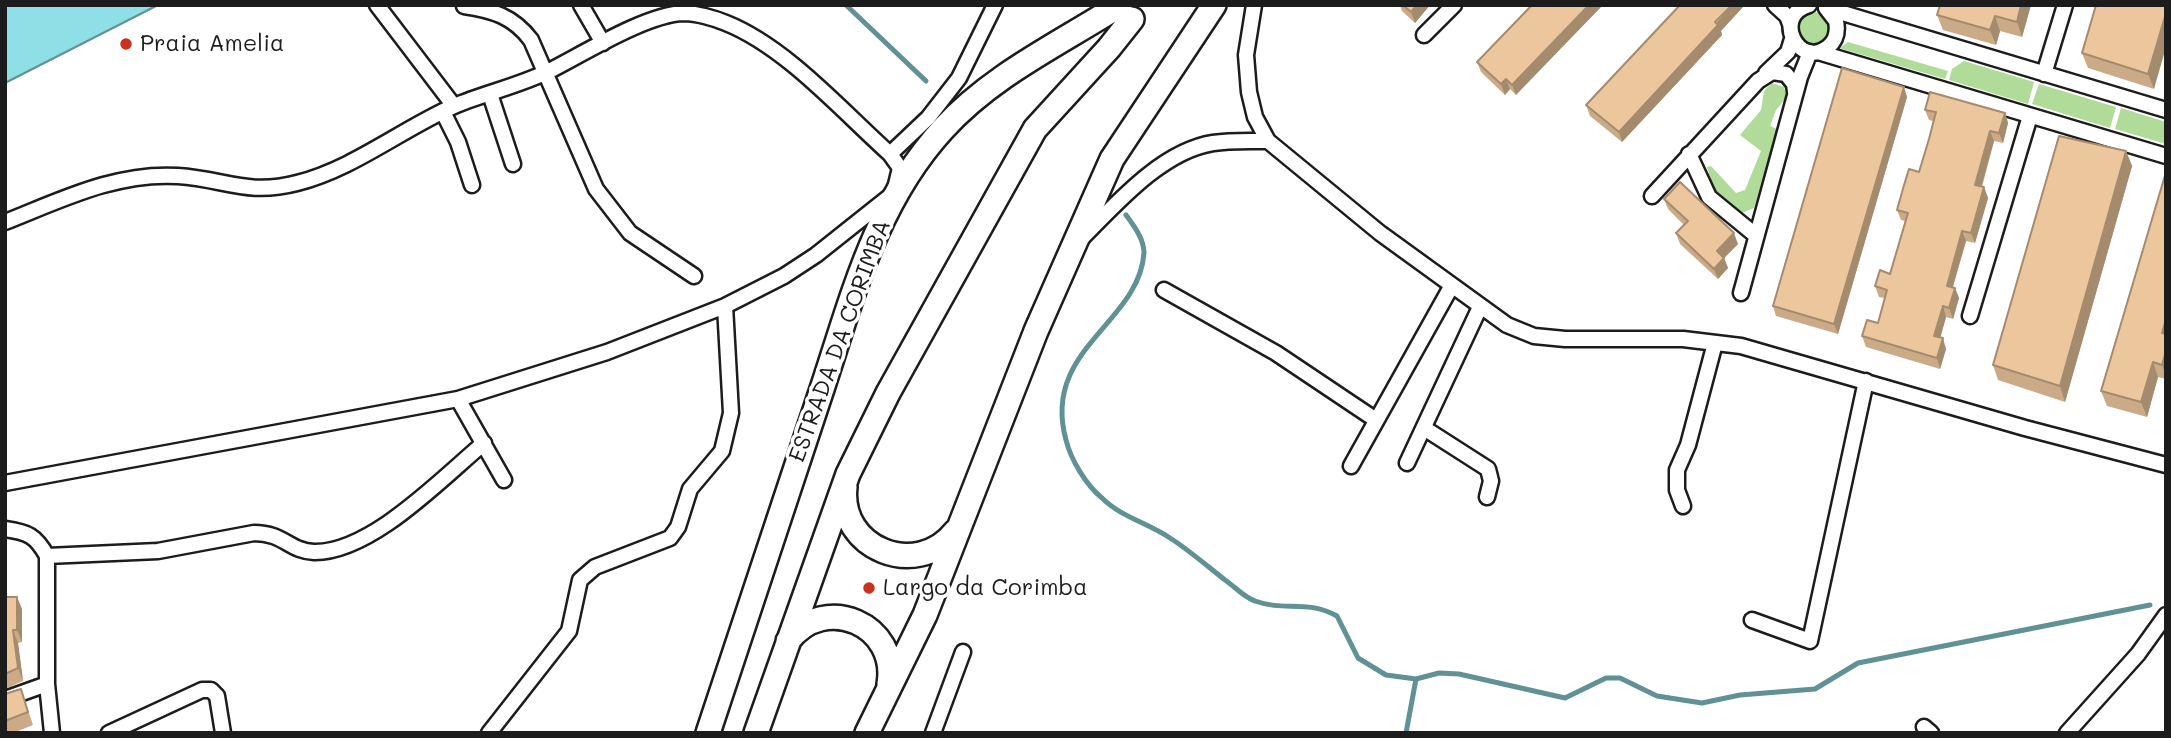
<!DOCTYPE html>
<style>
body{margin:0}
#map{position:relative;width:2171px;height:738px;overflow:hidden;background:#fff;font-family:Mali,sans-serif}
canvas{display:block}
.frame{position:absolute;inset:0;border:7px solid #1c1c1c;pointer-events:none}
</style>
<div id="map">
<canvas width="2171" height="738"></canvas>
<div class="frame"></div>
</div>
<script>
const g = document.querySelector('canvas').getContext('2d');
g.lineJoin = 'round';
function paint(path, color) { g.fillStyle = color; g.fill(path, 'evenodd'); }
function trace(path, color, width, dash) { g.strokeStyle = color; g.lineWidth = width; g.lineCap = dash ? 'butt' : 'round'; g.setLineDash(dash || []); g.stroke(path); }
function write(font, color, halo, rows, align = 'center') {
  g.font = font + ' Mali,sans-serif'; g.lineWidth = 7; g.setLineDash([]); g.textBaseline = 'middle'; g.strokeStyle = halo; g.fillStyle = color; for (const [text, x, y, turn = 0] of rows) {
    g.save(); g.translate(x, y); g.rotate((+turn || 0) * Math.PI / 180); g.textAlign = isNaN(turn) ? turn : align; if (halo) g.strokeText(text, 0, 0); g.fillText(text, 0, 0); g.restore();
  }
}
paint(new Path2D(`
 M1797 28a16 16 0 1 1 32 0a16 16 0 1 1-32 0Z
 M1848 42 1948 71 1945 79 1839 48Z
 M1964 61 2034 82 2028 104 1949 80 1952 69Z
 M1772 83 1784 87 1787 97 1776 110 1770 126 1777 129 1754 208 1742 213 1714 191 1707 167 1711 166 1736 193 1745 190 1761 151 1740 135 1761 110 1764 91Z
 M2039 84 2116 107 2110 128 2032 104Z
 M2121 108 2166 122V144L2115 129Z`), '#b0db99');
const water = new Path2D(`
 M5 5H158L5 83Z`);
paint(water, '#8edfe6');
trace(water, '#609195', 2);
trace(new Path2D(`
 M846 5 926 81
 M1126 215C1134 226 1144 239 1144 253 1139 324 1041 349 1066 440 1071 460 1086 485 1102 498 1121 517 1148 523 1170 538 1189 550 1207 566 1225 580 1234 586 1245 598 1255 601 1285 612 1306 599 1337 616L1358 658 1386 675 1416 679 1439 673 1459 674 1565 698 1606 678H1620L1657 696 1702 703 1740 695 1815 689 1858 663 2150 605
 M1406 733 1416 679`), '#609195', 5);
const street = new Path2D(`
 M377 5 454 106
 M581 5 603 43
 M1254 5 1246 55 1249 92 1255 117 1268 141 1380 233 1507 325 1534 336 1565 339H1683L1741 346 2025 428 2166 465
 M1775 5 1787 16 1790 24
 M1809 5C1771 16 1799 70 1828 47 1837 40 1838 31 1836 21L1826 8
 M464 6C492 10 513 16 531 40L596 189 630 233 694 276
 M1826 8 2166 110
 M1424 35 1454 5
 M1818 52 2166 156
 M1766 73 1788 52 1792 39
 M2044 74 2065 5
 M490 94 513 164
 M443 112 458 142 472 185
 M890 154 928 118 959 78 995 5
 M1689 154 1709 197 1754 234
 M1652 196 1758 81 1772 72 1786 74 1794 84 1795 92
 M5 222C61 200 116 172 178 176 225 179 247 196 297 183 353 169 402 129 454 106 485 93 518 86 549 71 583 54 646 14 684 13 696 13 714 18 726 23 786 47 841 110 890 154L900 168 894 193 816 255 784 276 725 306 607 352 458 399 5 483
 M1082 238C1117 203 1162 151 1213 143 1231 140 1250 141 1268 141
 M1164 290 1276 353 1376 420
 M1741 293 1800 77 1810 52
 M1970 316 2030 116
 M458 399 504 480
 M1424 428 1488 469 1491 481 1487 497
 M1407 463 1480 307
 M1351 466 1451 287
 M1683 506 1677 490V470L1688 445 1715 343
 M5 529C28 532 36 536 47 556V684L52 733
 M47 556 158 551 254 533C284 533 289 551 314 552 371 553 442 478 484 443
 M1752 620 1810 641 1866 381
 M5 699 47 684
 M1924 727 1931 733
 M109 733 202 690H211L217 696 223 733
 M489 733 569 631 580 580 595 567 670 538 678 527 690 489 722 451 731 413 725 306
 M933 733 963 652
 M2067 733 2138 654 2166 615`);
const primary = new Path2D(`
 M845 487C838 549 917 580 955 532
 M788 641C825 592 899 625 889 684
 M708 733C746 617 784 501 823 386 853 295 876 202 943 129 992 75 1059 44 1120 5
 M756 733 848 474 888 393 1035 129 1109 48 1132 19
 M867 733 925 615 1036 331 1112 159 1214 5`);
trace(street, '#1c1c1c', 19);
trace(primary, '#1c1c1c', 28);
trace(street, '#fff', 14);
trace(primary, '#fff', 23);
paint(new Path2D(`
 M1400 5H1430L1415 23 1402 11Z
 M1532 5 1516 95 1510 89 1505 95 1481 72 1477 62Z
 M1940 5H2031L2022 37 2000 31 1996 45 1943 30 1937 15Z
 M2166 5 2154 89 2088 68 2082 53Z
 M1721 31 1722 35 1622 142 1590 116 1586 105Z
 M1907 97 1838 334 1776 316 1773 306Z
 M1925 110 2005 113 2008 123 2003 143 1994 141 1982 187H1984L1988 198 1975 243 1966 241 1953 287 1955 288 1959 298 1953 319 1946 317 1940 338 1946 349 1940 369 1866 347 1862 336 1878 323 1885 298 1879 297 1875 286 1890 274 1905 221 1901 220 1897 210 1919 172 1929 139 1933 121 1929 120Z
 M2126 151 2132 166 2065 402 1998 380 1993 365Z
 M2166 172V379L2158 377 2147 417 2107 406 2101 391Z
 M1664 199 1738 244 1724 258 1728 268 1718 279 1680 244 1676 233 1684 225 1668 209Z
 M5 597 22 609V642L18 643 23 681 5 689Z
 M21 689 33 725 13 733H5V694Z`), '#cbab87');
paint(new Path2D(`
 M1417 5H1430L1415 23 1411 12Z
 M1589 5H1603L1516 95 1512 85Z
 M1732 5H1745L1721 31 1722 35 1622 142 1619 132Z
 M2021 5H2031L2022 37 2017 22Z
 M2166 13V47L2154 89 2148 74Z
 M1995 16 2000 31 1996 45 1990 30Z
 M1506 79 1510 89 1505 95 1501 84Z
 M1904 87 1907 97 1838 334 1834 324Z
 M2005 113 2008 123 2003 143 1999 133Z
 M1990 131 1994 141 1979 195 1975 185Z
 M2126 151 2132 166 2065 402 2060 386Z
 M1984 187 1988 198 1975 243 1971 233Z
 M1962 231 1966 241 1950 296 1947 286Z
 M1734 233 1738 244 1724 258 1728 268 1718 279 1714 269 1717 251Z
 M1955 288 1959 298 1953 319 1949 308Z
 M1943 306 1946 317 1938 346 1934 336Z
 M2166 319V344L2162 333Z
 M1943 338 1946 349 1940 369 1937 358Z
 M2166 351V376L2162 365Z
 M2153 362 2158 377 2147 417 2141 402Z
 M17 597 22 609V642L17 630Z
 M13 630 18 643 23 681 18 668Z`), '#a58b6e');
const building = new Path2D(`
 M1403 5H1417L1411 12Z
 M1532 5H1589L1512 85 1506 79 1501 84 1477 62Z
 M1680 5H1732L1715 22 1718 25 1619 132 1586 105Z
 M1940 5H2021L2017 22 1995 16 1990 30 1937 15Z
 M2096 5H2166V13L2148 74 2082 53Z
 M1842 68 1904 87 1834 324 1773 306Z
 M1930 92 2005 113 1999 133 1990 131 1975 185 1984 187 1971 233 1962 231 1947 286 1955 288 1949 308 1943 306 1934 336 1943 338 1937 358 1862 336 1867 320 1878 323 1887 290 1875 286 1880 270 1890 274 1908 213 1897 210 1904 185 1909 169 1919 172 1929 139 1936 112 1925 110Z
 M2059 136 2126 151 2060 386 1993 365Z
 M2166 172V319L2162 333 2166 334V351L2162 365 2153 362 2141 402 2101 391Z
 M1680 182 1734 233 1717 251 1724 258 1714 269 1676 233 1688 221 1664 199Z
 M5 597H17V630H13L18 668 5 674Z
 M21 689 28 712 5 721V694Z`);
paint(building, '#ecc79d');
trace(building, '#a58b6e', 2);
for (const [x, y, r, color] of [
 [126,44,7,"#c8321e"],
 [869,588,7,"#c8321e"]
]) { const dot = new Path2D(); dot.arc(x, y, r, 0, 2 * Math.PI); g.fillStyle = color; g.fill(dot); trace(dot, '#fff', 2.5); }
write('23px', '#1c1c1c', '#fff', [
 ["Praia Amelia",140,44],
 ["Largo da Corimba",883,588]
], 'left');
write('23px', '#1c1c1c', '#fff', [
 ["ESTRADA DA CORIMBA",840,341,-70]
]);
</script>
